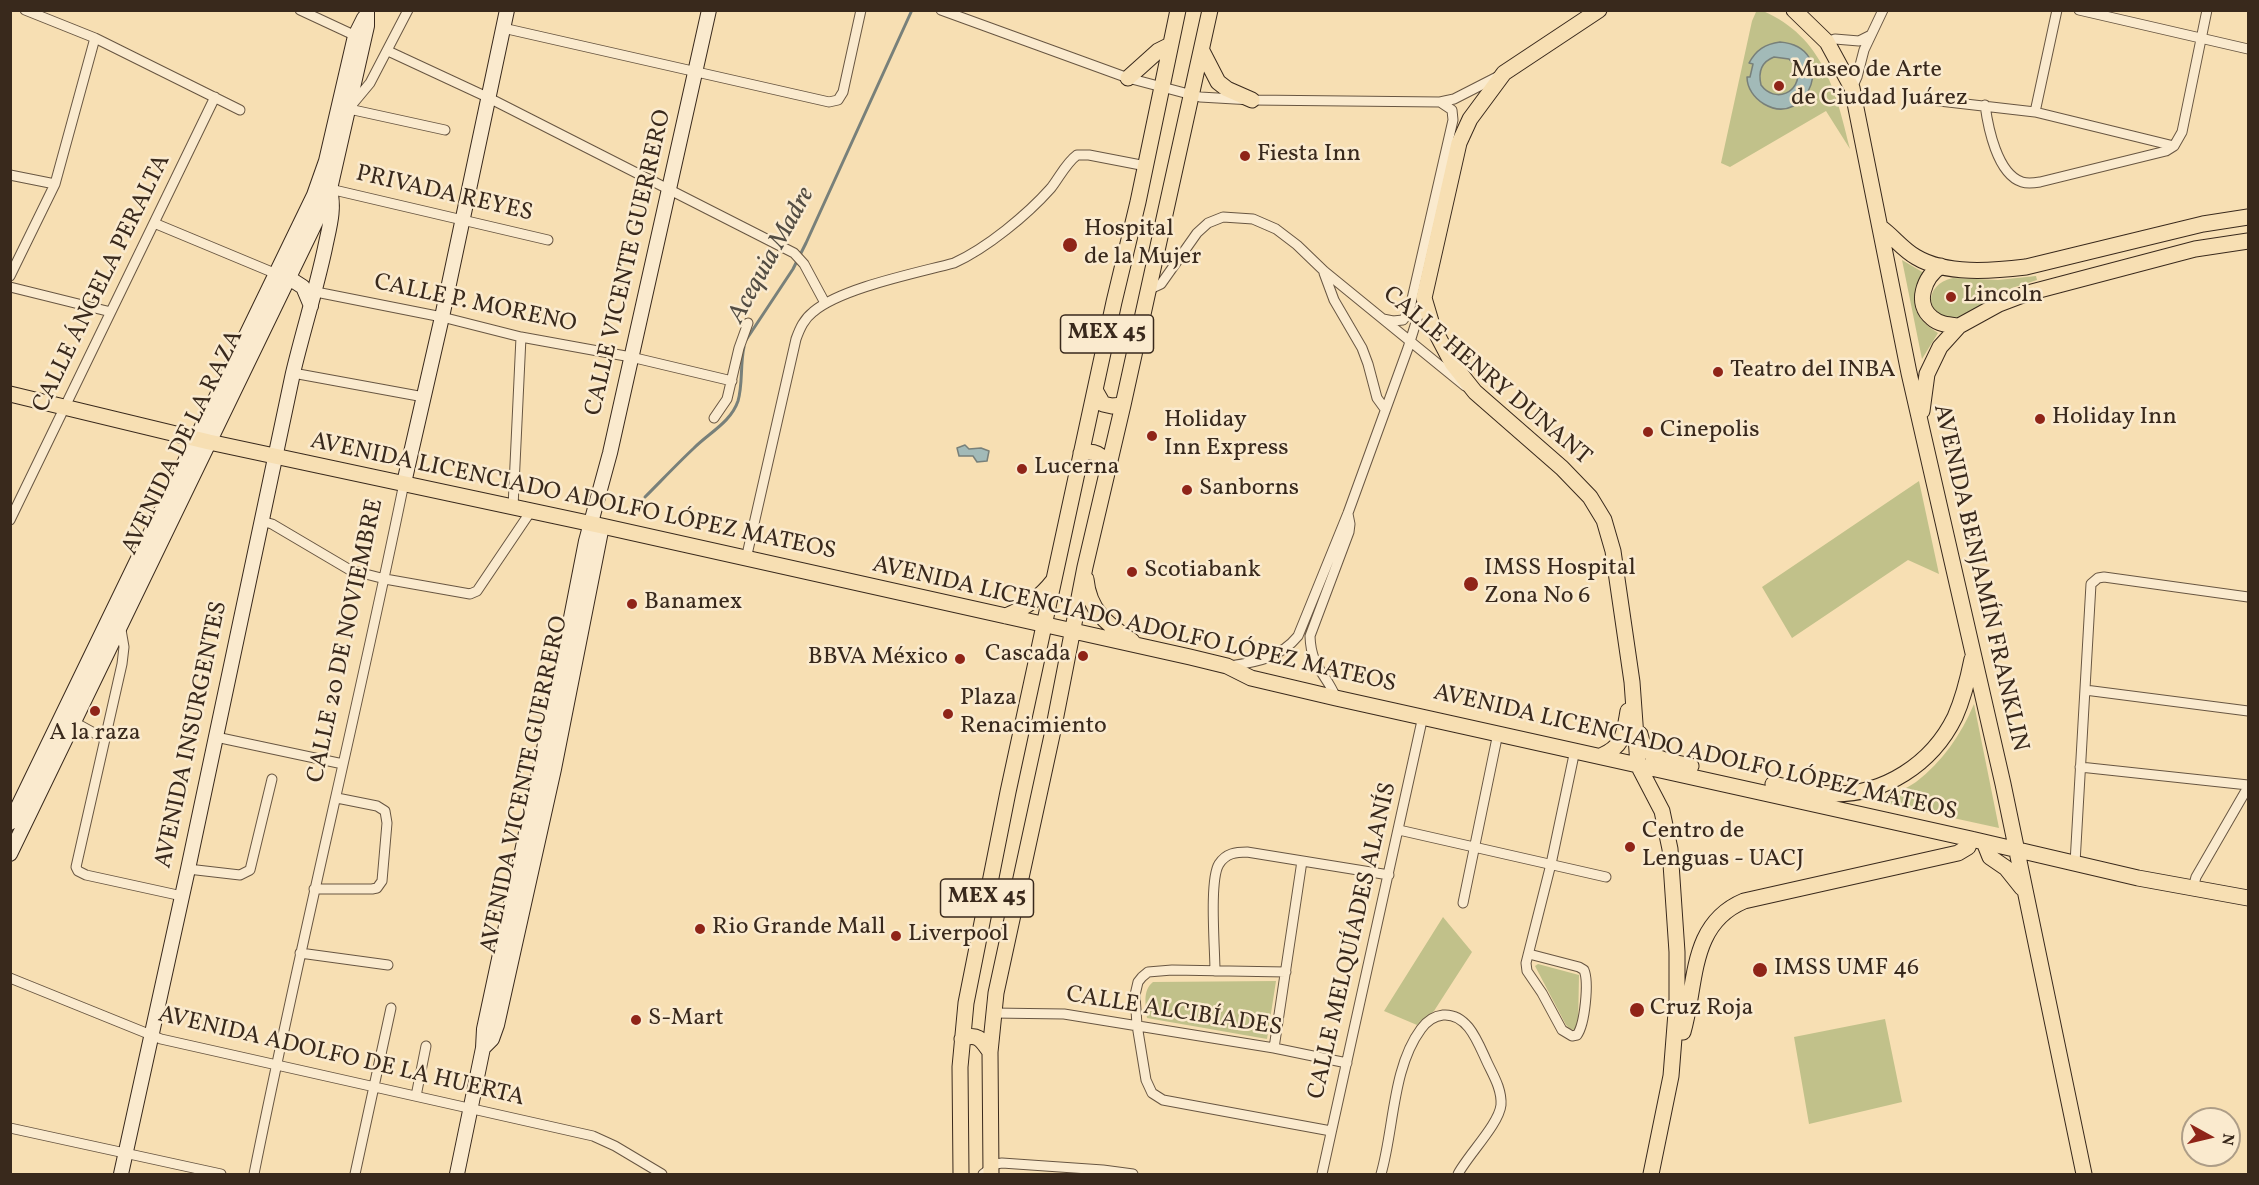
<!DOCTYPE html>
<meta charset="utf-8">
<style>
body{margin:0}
#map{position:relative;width:2259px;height:1185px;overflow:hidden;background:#f7dfb3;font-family:Vollkorn,serif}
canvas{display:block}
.frame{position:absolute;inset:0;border:12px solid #39291c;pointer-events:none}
.north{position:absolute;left:2181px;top:1107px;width:60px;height:60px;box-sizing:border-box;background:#faeace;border:2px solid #ad9d87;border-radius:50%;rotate:98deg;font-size:16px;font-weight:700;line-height:24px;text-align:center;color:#39291c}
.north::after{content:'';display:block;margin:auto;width:21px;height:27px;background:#8f2418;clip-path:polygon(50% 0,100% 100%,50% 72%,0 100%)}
</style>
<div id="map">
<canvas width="2259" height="1185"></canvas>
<div class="frame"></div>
<div class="north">N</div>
</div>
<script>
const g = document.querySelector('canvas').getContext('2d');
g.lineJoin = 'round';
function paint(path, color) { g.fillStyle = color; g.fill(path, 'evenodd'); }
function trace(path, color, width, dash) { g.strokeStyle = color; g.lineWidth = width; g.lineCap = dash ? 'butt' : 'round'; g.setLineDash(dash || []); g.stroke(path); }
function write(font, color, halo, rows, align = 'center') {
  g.font = font + ' Vollkorn,serif'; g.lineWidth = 5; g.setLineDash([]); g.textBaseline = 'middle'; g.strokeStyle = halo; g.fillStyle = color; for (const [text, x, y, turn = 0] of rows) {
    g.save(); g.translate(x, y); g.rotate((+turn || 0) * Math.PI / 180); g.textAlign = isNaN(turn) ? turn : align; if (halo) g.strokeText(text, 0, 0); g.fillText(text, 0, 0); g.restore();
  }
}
paint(new Path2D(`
 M1763 11C1823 37 1836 91 1850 149L1826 111 1730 167 1721 163 1752 21 1756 12Z
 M1902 260 1924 273C1909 300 1911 316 1938 333L1922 359Z
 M2036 276 2037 280 2012 288 1960 317C1926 323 1920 285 1953 278L1998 280Z
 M1919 481 1939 574 1908 560 1792 638 1762 587Z
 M1974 704 1999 828 1880 802C1889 794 1905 790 1916 782 1942 762 1961 735 1974 704Z
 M1443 917 1472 952 1434 1011 1417 1025 1384 1011Z
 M1538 964 1579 975 1578 1027 1574 1030 1570 1029 1566 1025 1535 966Z
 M1276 981 1267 1039 1147 1018C1146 1005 1142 991 1153 982Z
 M1885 1019 1902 1102 1809 1124 1794 1037Z`), '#c1c18a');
const water = new Path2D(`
 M1780 42C1840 47 1808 130 1764 104 1754 98 1747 88 1747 77H1750L1753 64 1749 63C1756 50 1765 44 1780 42ZM1774 57 1789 59 1798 69C1801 93 1775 104 1761 85 1758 72 1761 62 1774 57Z
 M965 445 969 449 981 448 989 451 987 461 977 462 973 456H959L957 448Z`);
paint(water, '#a2bab8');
trace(water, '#78807a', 1.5);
trace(new Path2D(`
 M746 340 793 269 806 243 912 10
 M645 497C661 481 677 464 694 448 709 433 731 422 738 401 743 384 740 365 744 347`), '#78807a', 3);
const street = new Path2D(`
 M25 10 95 38 240 110
 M300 10 358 37
 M941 10 1128 78 1200 97 1252 100 1440 102 1454 99 1497 77
 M2079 10 2248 49
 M503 28 829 102 838 100 843 92 861 10
 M1827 42 1835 39 1859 41 1871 35
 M388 51 487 97 794 253 804 264 825 303
 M1852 88 1857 77 1864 50 1883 10
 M1922 99 2035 112 2174 146
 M1985 105C1988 127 1997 174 2022 182 2028 184 2034 183 2040 182L2166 151 2174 146 2182 132 2207 10
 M350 107 370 83 408 10
 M349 109 445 130
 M2035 112 2057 10
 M10 175 55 184
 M330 189 548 240
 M154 223 279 275
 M1324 273 1334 300 1362 348 1368 364 1377 398 1385 409
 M10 276 55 184 95 38
 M10 287 111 312
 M1148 290 1161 284 1197 233 1208 223 1223 217 1253 219 1276 229 1297 245 1324 271 1465 386
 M316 292 442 317 521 337 631 357 732 381
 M1383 319 1393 321 1403 320 1409 312 1453 120 1452 110 1440 102
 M293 373 424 397
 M714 418 727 399 739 348 748 323
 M513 507 521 337
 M10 520 215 97
 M261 521 272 524 350 570 385 579 470 594 477 591 531 511
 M746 559 796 339C800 328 804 319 813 312 841 288 917 273 954 263 987 248 1027 215 1051 188 1059 178 1066 163 1077 155H1089L1146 166
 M120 624 124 647 122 664 76 867 78 871 86 875 182 896
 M1230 666C1257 662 1280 658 1298 636L1348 513 1408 348 1423 300
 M2085 690 2248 711
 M1336 698C1326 673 1311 668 1310 636L1349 532 1350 524 1348 514
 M74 722 105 739
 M216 737 343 764
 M2080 767 2248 785
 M1399 830 1606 877
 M2075 863 2091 584 2098 578 2104 577 2248 597
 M188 869 240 875 250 870 272 779
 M2193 888 2196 877 2248 787
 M314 889H372L377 888 382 881 387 823 385 811 377 806 337 798
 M1463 903 1498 733
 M300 953 388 965
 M1529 954 1579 967 1584 970C1589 982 1585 1024 1577 1035L1572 1036 1562 1030 1542 993 1527 971 1526 963 1551 864 1575 750
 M1215 971C1215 949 1209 880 1219 864 1226 853 1236 852 1247 852L1389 875
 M1286 972 1172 970 1148 972 1142 977 1138 982 1135 995 1137 1025 1146 1080 1152 1093 1163 1100 1331 1131
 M10 978 161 1039 593 1136 615 1146 662 1174
 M993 1013 1064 1014 1274 1048 1347 1063
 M1274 1048 1302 861
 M416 1096 426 1046
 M10 1128 221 1174
 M254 1174C300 943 357 714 404 483
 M355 1174 391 1008
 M983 1174 996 1164 1002 1163 1103 1170 1133 1174
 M1322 1174 1423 716
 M1381 1174C1394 1130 1392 1068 1421 1029 1426 1022 1434 1016 1443 1015 1468 1013 1478 1043 1487 1062 1493 1075 1502 1089 1501 1105 1499 1124 1468 1155 1458 1174`);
const secondary = new Path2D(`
 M289 278 303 287 311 306
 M404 483 442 317 507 10
 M10 823 314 195 326 161 355 36 364 18
 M10 854 324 205 330 189 367 26V10
 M483 1048 492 1039 497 1025 554 769 602 526
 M121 1174 188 869 293 373C303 331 316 290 325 248 329 228 335 210 330 189
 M457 1174 483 1048 484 1029 560 674 586 541 610 453 709 10`);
const primary = new Path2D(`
 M1599 10 1504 73 1470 119 1459 143 1424 298 1432 325 1452 363 1475 392 1562 468 1590 497 1604 520 1613 551 1632 682 1638 765 1662 811 1670 849 1677 952V1000L1671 1076 1651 1174
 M1794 10 1827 42 1852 88 1909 373 2003 784 2084 1174
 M1202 51 1218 82 1227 89 1252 100
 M1128 78 1158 51 1170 45
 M1880 227C1893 236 1902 249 1916 257 1946 275 1992 271 2026 267L2203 224 2248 217
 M1941 266C1924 277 1914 304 1932 318 1940 325 1950 325 1959 326
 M1095 390 1103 404 1112 406 1123 405
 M10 394 209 442 602 526 1190 657 1227 666 1251 678 1336 698 1971 839 2138 878 2248 898
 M1922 411 1927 374 1940 347 1959 326 1999 304 2028 293 2195 249 2248 241
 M1081 453C1095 450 1101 454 1108 466
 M1086 579C1089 611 1107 624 1132 641
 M1006 616C1025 608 1040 598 1053 581
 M1640 734C1644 760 1669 761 1691 766
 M1601 756C1624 746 1624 734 1628 711
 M1773 784C1792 788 1812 793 1832 794 1884 795 1932 764 1955 717 1963 699 1968 679 1972 659
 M1984 842 1990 857 2006 868 2022 888
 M1683 1032C1697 984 1689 924 1744 901L1958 853 1968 847 1971 839
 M962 1039C977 1032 982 1040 990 1052
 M961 1174 960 1067 966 1003 1008 792 1114 302 1138 202 1178 10
 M991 1174 990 1052 996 993 1054 726 1085 567 1123 405 1210 10`);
trace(street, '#685642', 11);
trace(secondary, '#39291c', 16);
trace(primary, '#39291c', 17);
trace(street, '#faeace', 9);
trace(secondary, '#faeace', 14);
trace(primary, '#f7dfb3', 15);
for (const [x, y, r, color] of [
 [1779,86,6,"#8f2418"],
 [1245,156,6,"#8f2418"],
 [1070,245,8,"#8f2418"],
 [1951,297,6,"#8f2418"],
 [1718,372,6,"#8f2418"],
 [2040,419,6,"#8f2418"],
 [1648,432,6,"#8f2418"],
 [1152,436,6,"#8f2418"],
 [1022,469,6,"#8f2418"],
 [1187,490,6,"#8f2418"],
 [1132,572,6,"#8f2418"],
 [1471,584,8,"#8f2418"],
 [632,604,6,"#8f2418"],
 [1083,656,6,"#8f2418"],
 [960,659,6,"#8f2418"],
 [95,711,6,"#8f2418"],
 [948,714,6,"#8f2418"],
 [1630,847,6,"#8f2418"],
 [700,929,6,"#8f2418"],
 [896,936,6,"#8f2418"],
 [1760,970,8,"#8f2418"],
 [1637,1010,8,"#8f2418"],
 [636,1020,6,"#8f2418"]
]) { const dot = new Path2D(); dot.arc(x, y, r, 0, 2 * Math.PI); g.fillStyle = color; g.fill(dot); trace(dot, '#faeace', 2); }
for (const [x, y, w] of [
 [1107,334,93],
 [987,898,93]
]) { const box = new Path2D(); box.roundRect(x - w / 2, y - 19, w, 38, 4.5); g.fillStyle = '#faeace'; g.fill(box); trace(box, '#39291c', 1.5); }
write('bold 22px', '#39291c', null, [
 ["MEX 45",1107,334],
 ["MEX 45",987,898]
]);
write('24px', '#39291c', '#faeace', [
 ["Museo de Arte",1791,72],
 ["de Ciudad Juárez",1791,100],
 ["Fiesta Inn",1257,156],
 ["Hospital",1084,231],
 ["de la Mujer",1084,259],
 ["Lincoln",1963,297],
 ["Teatro del INBA",1730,372],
 ["Holiday Inn",2052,419],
 ["Holiday",1164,422],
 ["Inn Express",1164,450],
 ["Cinepolis",1660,432],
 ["Lucerna",1034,469],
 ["Sanborns",1199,490],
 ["IMSS Hospital",1484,570],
 ["Zona No 6",1484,598],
 ["Scotiabank",1144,572],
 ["Banamex",644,604],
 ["Cascada",1071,656,"right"],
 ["BBVA México",948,659,"right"],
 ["Plaza",960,700],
 ["Renacimiento",960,728],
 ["A la raza",95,735,"center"],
 ["Centro de",1642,833],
 ["Lenguas - UACJ",1642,861],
 ["Rio Grande Mall",712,929],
 ["Liverpool",908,936],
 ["IMSS UMF 46",1774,970],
 ["Cruz Roja",1650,1010],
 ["S-Mart",648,1020]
], 'left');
write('24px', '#39291c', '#faeace', [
 ["PRIVADA REYES",444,195,13],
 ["CALLE VICENTE GUERRERO",630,263,-77],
 ["CALLE ÁNGELA PERALTA",103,284,-64],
 ["CALLE P. MORENO",475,305,12],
 ["CALLE HENRY DUNANT",1486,377,40],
 ["AVENIDA DE LA RAZA",184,443,-64],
 ["AVENIDA LICENCIADO ADOLFO LÓPEZ MATEOS",573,498,12],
 ["AVENIDA BENJAMÍN FRANKLIN",1979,578,77],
 ["AVENIDA LICENCIADO ADOLFO LÓPEZ MATEOS",1134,626,13],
 ["CALLE 20 DE NOVIEMBRE",347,641,-78],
 ["AVENIDA INSURGENTES",193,735,-78],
 ["AVENIDA LICENCIADO ADOLFO LÓPEZ MATEOS",1695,754,13],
 ["AVENIDA VICENTE GUERRERO",526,785,-78],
 ["CALLE MELQUÍADES ALANÍS",1354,941,-77],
 ["CALLE ALCIBÍADES",1174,1013,9],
 ["AVENIDA ADOLFO DE LA HUERTA",341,1058,13]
]);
write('italic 26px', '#534d43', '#faeace', [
 ["Acequia Madre",773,256,-61]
]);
</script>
